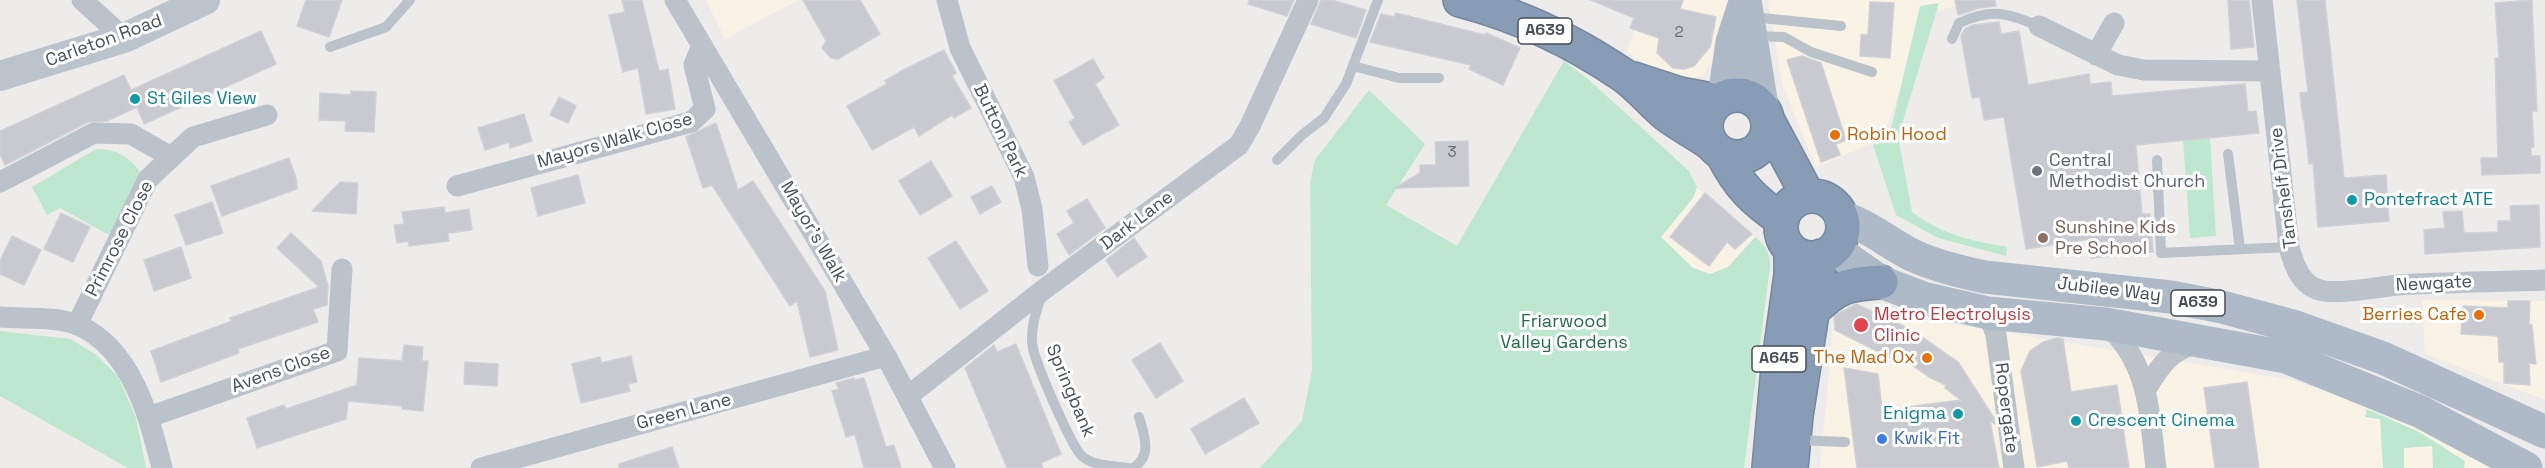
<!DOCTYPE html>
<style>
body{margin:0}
canvas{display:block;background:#eeebeb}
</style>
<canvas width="2545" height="468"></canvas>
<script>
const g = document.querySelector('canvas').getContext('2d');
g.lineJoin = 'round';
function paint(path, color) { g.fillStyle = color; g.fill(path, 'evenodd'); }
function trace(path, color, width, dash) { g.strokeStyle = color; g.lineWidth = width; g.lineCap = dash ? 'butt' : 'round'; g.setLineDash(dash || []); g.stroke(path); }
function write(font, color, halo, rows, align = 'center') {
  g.font = font + ' "Space Grotesk",sans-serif'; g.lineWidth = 6; g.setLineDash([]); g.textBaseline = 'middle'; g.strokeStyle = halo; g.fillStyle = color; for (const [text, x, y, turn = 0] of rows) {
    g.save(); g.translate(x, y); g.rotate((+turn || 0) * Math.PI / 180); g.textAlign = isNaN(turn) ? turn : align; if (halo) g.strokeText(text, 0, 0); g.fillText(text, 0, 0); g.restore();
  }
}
paint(new Path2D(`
 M706 0H798L725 39Z
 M1644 0H1730L1718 55 1703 75 1687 80H1672L1627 52Z
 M1768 0H1977L1927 14 1886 129 1876 141 1816 168 1782 83Z
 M1697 187 1755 237 1728 267 1710 274 1693 268 1661 238 1693 198Z
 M2422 300 2545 301V400L2425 354Z
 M1845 306 2292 380 2381 411 2500 468H1820L1834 317Z`), '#f8f3e5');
paint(new Path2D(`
 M1939 3 1898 137 1912 212C1941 234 1972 241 2007 247L2006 256 1938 238 1896 215 1873 145 1883 143 1890 133 1920 6Z
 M1564 61 1588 79 1689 171 1697 187 1693 198 1661 237 1693 268 1710 274 1728 267 1755 237C1765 245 1771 254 1770 267L1744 468H1260L1302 421 1312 370 1310 183 1315 160 1369 90 1425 144 1386 205 1457 246Z
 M2210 138 2216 236 2190 238 2183 140Z
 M96 149C116 149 129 156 141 173L109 235 60 208 47 215 32 187Z
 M0 331 70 339 95 354 118 376 136 418 146 468H128L0 396Z
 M2367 409 2419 432 2465 461 2464 468H2433L2432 446 2404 448V468H2383L2380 419 2365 417Z`), '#bde7ce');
const building = new Path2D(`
 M306 0H342L329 37 297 26Z
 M622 0H642L659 71 668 69 675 109 646 114 638 68 623 72 609 15 625 12Z
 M803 0H860L880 34 838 59 831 58 822 48 826 41Z
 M1249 0H1294L1287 16 1248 4Z
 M1321 0H1332L1366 10 1356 38 1311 24Z
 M1591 0H1683L1680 9 1716 17 1710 47 1694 66 1684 69 1673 68 1657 53 1659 38 1630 28 1634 18Z
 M1955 0H1995L1996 6 1979 8 1958 15Z
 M2228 0H2249L2254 47 2231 49Z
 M2297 0H2325L2344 178 2386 175 2389 221 2318 227 2313 163 2309 164 2304 119H2303L2300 93 2308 92Z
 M2532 0 2537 111H2532L2534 147H2531V156H2540V173L2482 175 2481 158H2498L2495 58H2499L2495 3Z
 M1870 2 1894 3 1890 58 1860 56 1861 35H1868Z
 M1396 13 1485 35 1486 33 1520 48 1503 85 1469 69 1471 65 1370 42 1381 14 1394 17Z
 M1999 22 2001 34 2019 31 2028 85 2089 74 2090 84 2111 82 2112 96 2245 84 2248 112 2256 111 2259 133 2136 145 2142 214H2150L2153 252 2091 258 2090 239 2026 249 2004 117 1984 120 1980 97 1972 98 1961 36 1965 29 1973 25Z
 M261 31 276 64 144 124 137 107 107 121 88 122 5 165 0 154V131L124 75 131 90Z
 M944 50 956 73 952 76 971 108 954 118 952 115 919 136 914 127 872 150 847 106 887 84 885 81 903 70Z
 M1802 56 1821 63 1846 140 1836 144 1840 155 1821 162 1787 60Z
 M1093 59 1104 78 1095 84 1119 125 1083 145 1069 122 1075 118 1054 81Z
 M351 91 376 92 374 132 345 131 346 121 319 120 320 93 351 95Z
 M559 97 576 106 568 123 550 115Z
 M524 114 532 141 510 148 509 142 485 150 478 128Z
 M716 123 738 190 753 181 825 291 838 350 810 357 797 301 790 306 712 185 703 188 686 137Z
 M1468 141 1469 186 1395 188 1420 173V165H1436L1435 142Z
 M289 158 297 181V189L222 216 211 186Z
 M931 161 952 196 920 215 899 181Z
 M578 175 585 203 538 216 531 188Z
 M340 182 358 183 356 214 312 211Z
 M992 186 1001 202 980 214 971 197Z
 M1705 193 1752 234 1735 249 1727 242 1709 266 1670 237Z
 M1087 199 1105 228 1069 255 1057 234 1074 223 1067 211Z
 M212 202 223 233 186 245 175 215Z
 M2539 205 2540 247 2425 254 2424 230 2445 228 2443 212 2462 211 2464 233 2498 232V221H2511L2510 206Z
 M444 207 445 213 469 209 472 230 448 233 449 241 409 246 408 241 397 243 394 225 404 224 402 212Z
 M61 213 90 227 73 262 44 249Z
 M291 233 321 261 328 286 327 305 313 309 318 322 238 349 239 353 161 382 151 351 232 321 230 318 319 287 277 248Z
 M12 236 41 250 24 285 0 274V261Z
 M1134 238 1147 257 1117 277 1106 260Z
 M956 241 988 291 960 309 928 258Z
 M181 247 191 278 154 291 144 260Z
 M2508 301H2530L2529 324 2532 325 2536 364 2529 363 2530 385 2504 383V362H2499L2498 336 2461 334 2463 306 2508 308Z
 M1856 304 1914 331 1958 362 1994 418 1995 424 1990 421 1999 468H1857L1844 368 1878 374 1882 410 1961 400 1945 388 1946 385 1929 377 1896 354 1893 359 1835 330 1834 316Z
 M2057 338 2063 339 2071 392 2117 385 2129 468H2069L2067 461 2037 467 2021 371 2030 351 2043 342Z
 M1160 343 1183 381 1156 398 1132 360Z
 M1016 344 1061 454 1041 463 1043 468H1007L965 368 994 345 997 352Z
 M404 345 423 347 422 361H428L423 411 402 409V406L348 401 346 419 257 448 247 418 284 405 286 409 357 385 359 358 402 361Z
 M631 356 637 382 628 384 630 391 581 403 572 364 600 357 601 363Z
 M465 362 498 364 497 386 464 384Z
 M854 378 855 380 864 378 886 447 894 445 901 468H864L855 434 846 437 832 391 839 389 836 383Z
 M2247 382 2259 468H2215L2204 388Z
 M1244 398 1259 423 1205 454 1191 429Z
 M672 447 679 468H619V464Z`);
paint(building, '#c9cad0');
trace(building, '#d0d1d6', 1.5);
const highway = new Path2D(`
 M1460 0C1518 15 1573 41 1623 75 1639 86 1652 103 1667 115 1680 125 1696 133 1710 143
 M1634 79 1680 94 1717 101
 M1706 126a31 31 0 1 1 62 0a31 31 0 1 1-62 0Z
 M1768 121 1808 196
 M1723 155C1739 186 1753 200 1782 220
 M1781 227a31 31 0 1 1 62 0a31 31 0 1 1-62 0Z
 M1814 309C1839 286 1847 284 1881 282
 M1769 468 1778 368 1791 275V250
 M1791 468 1796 416 1821 256`);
trace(highway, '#7488a0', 36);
trace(new Path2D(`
 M1752 17 1841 26
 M1755 36 1784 37 1811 52 1872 72
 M1952 39 1959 23C1993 8 2006 13 2039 26
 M330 47 386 27 410 0
 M1353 66 1399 78H1439
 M2228 154 2240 249
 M1277 160 1302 135 1324 118 1346 84 1378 0
 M2157 160 2161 253 2289 247
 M1042 293C1037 310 1029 330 1033 348 1036 364 1072 449 1083 457 1094 466 1114 466 1128 468
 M1797 440 1845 442
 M1133 468C1153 456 1144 435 1139 417`), '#bbc2c9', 10);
trace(new Path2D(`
 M82 0 124 38
 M675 0 886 356 945 468
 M947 0 960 48 1024 177 1032 209 1038 266
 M2262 0 2289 247C2294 266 2302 288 2324 291 2343 294 2377 287 2398 285 2447 282 2496 282 2545 280
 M2039 26 2118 65 2144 70 2270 71
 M2096 55 2114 23
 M0 182 94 133 131 134 171 157
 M457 186 691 122 705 109 694 65 702 45
 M1988 313 1996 335 2014 468
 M0 317C24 319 56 316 78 325 132 349 149 416 162 468
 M2106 324C2150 364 2149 413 2156 468
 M77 325 148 179 193 137 267 115
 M2146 389C2161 364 2171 350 2200 342
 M908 396 1043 290 1239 145 1250 126 1308 0
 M149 417 337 351 342 269
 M481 468 886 356`), '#bbc2c9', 21);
trace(new Path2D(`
 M0 76 124 38 205 0`), '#bbc3cd', 30);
trace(new Path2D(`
 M1745 0 1762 106
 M1724 97 1732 42 1743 8
 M1841 217C1868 225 1888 243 1912 255 1935 266 1961 272 1985 277L2171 297 2222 307 2296 327 2383 358 2545 432
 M1834 249 1881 282 1923 298 1988 313 2106 324 2286 357 2421 412 2526 468`), '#aebac7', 33);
trace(highway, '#889db5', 33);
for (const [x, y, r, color] of [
 [135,99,6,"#0f9aa8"],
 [1835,135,6,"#e8710a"],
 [2037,171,6,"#6b7280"],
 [2352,200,6,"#0f9aa8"],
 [2043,238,6,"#8d6e63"],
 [2479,315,6,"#e8710a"],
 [1861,325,8,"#e0444e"],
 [1927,358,6,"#e8710a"],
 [1958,414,6,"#0f9aa8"],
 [2076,421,6,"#0f9aa8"],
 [1882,439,6,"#3f7fe0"]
]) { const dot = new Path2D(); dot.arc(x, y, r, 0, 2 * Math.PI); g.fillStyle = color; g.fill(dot); trace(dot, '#fff', 2); }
write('15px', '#676d74', null, [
 ["2",1679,33],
 ["3",1452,153]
]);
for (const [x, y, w] of [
 [1545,31,54],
 [2198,303,54],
 [1779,359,54]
]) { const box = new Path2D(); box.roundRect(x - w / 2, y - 13, w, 26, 4.5); g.fillStyle = '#fff'; g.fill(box); trace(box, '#464e56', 1.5); }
write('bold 16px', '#464e56', null, [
 ["A639",1545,31],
 ["A639",2198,303],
 ["A645",1779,359]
]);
write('18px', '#464e56', '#fff', [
 ["Carleton Road",104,41,-20],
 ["Button Park",1000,131,64],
 ["Mayors Walk Close",615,141,-16],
 ["Tanshelf Drive",2284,188,-97],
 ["Dark Lane",1137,221,-37],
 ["Mayor's Walk",813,232,60],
 ["Primrose Close",120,239,-63],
 ["Newgate",2434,284,-3],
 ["Jubilee Way",2109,290,7],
 ["Avens Close",281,370,-20],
 ["Springbank",1070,391,67],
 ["Ropergate",2006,408,83],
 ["Green Lane",684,412,-15]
]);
write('18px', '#0d838f', '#fff', [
 ["St Giles View",147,99],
 ["Pontefract ATE",2364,200],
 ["Enigma",1946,414,"right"],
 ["Crescent Cinema",2088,421]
], 'left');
write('18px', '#c56008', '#fff', [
 ["Robin Hood",1847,135,"left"],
 ["Berries Cafe",2467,315],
 ["The Mad Ox",1915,358]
], 'right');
write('18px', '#5b616d', '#fff', [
 ["Central",2049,161],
 ["Methodist Church",2049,182]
], 'left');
write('18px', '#785e54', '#fff', [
 ["Sunshine Kids",2055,228],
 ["Pre School",2055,249]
], 'left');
write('18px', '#be3a42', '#fff', [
 ["Metro Electrolysis",1874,315],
 ["Clinic",1874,336]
], 'left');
write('18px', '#216d48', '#fff', [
 ["Friarwood",1564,322],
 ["Valley Gardens",1564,343]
]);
write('18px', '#366cbe', '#fff', [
 ["Kwik Fit",1894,439]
], 'left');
</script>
